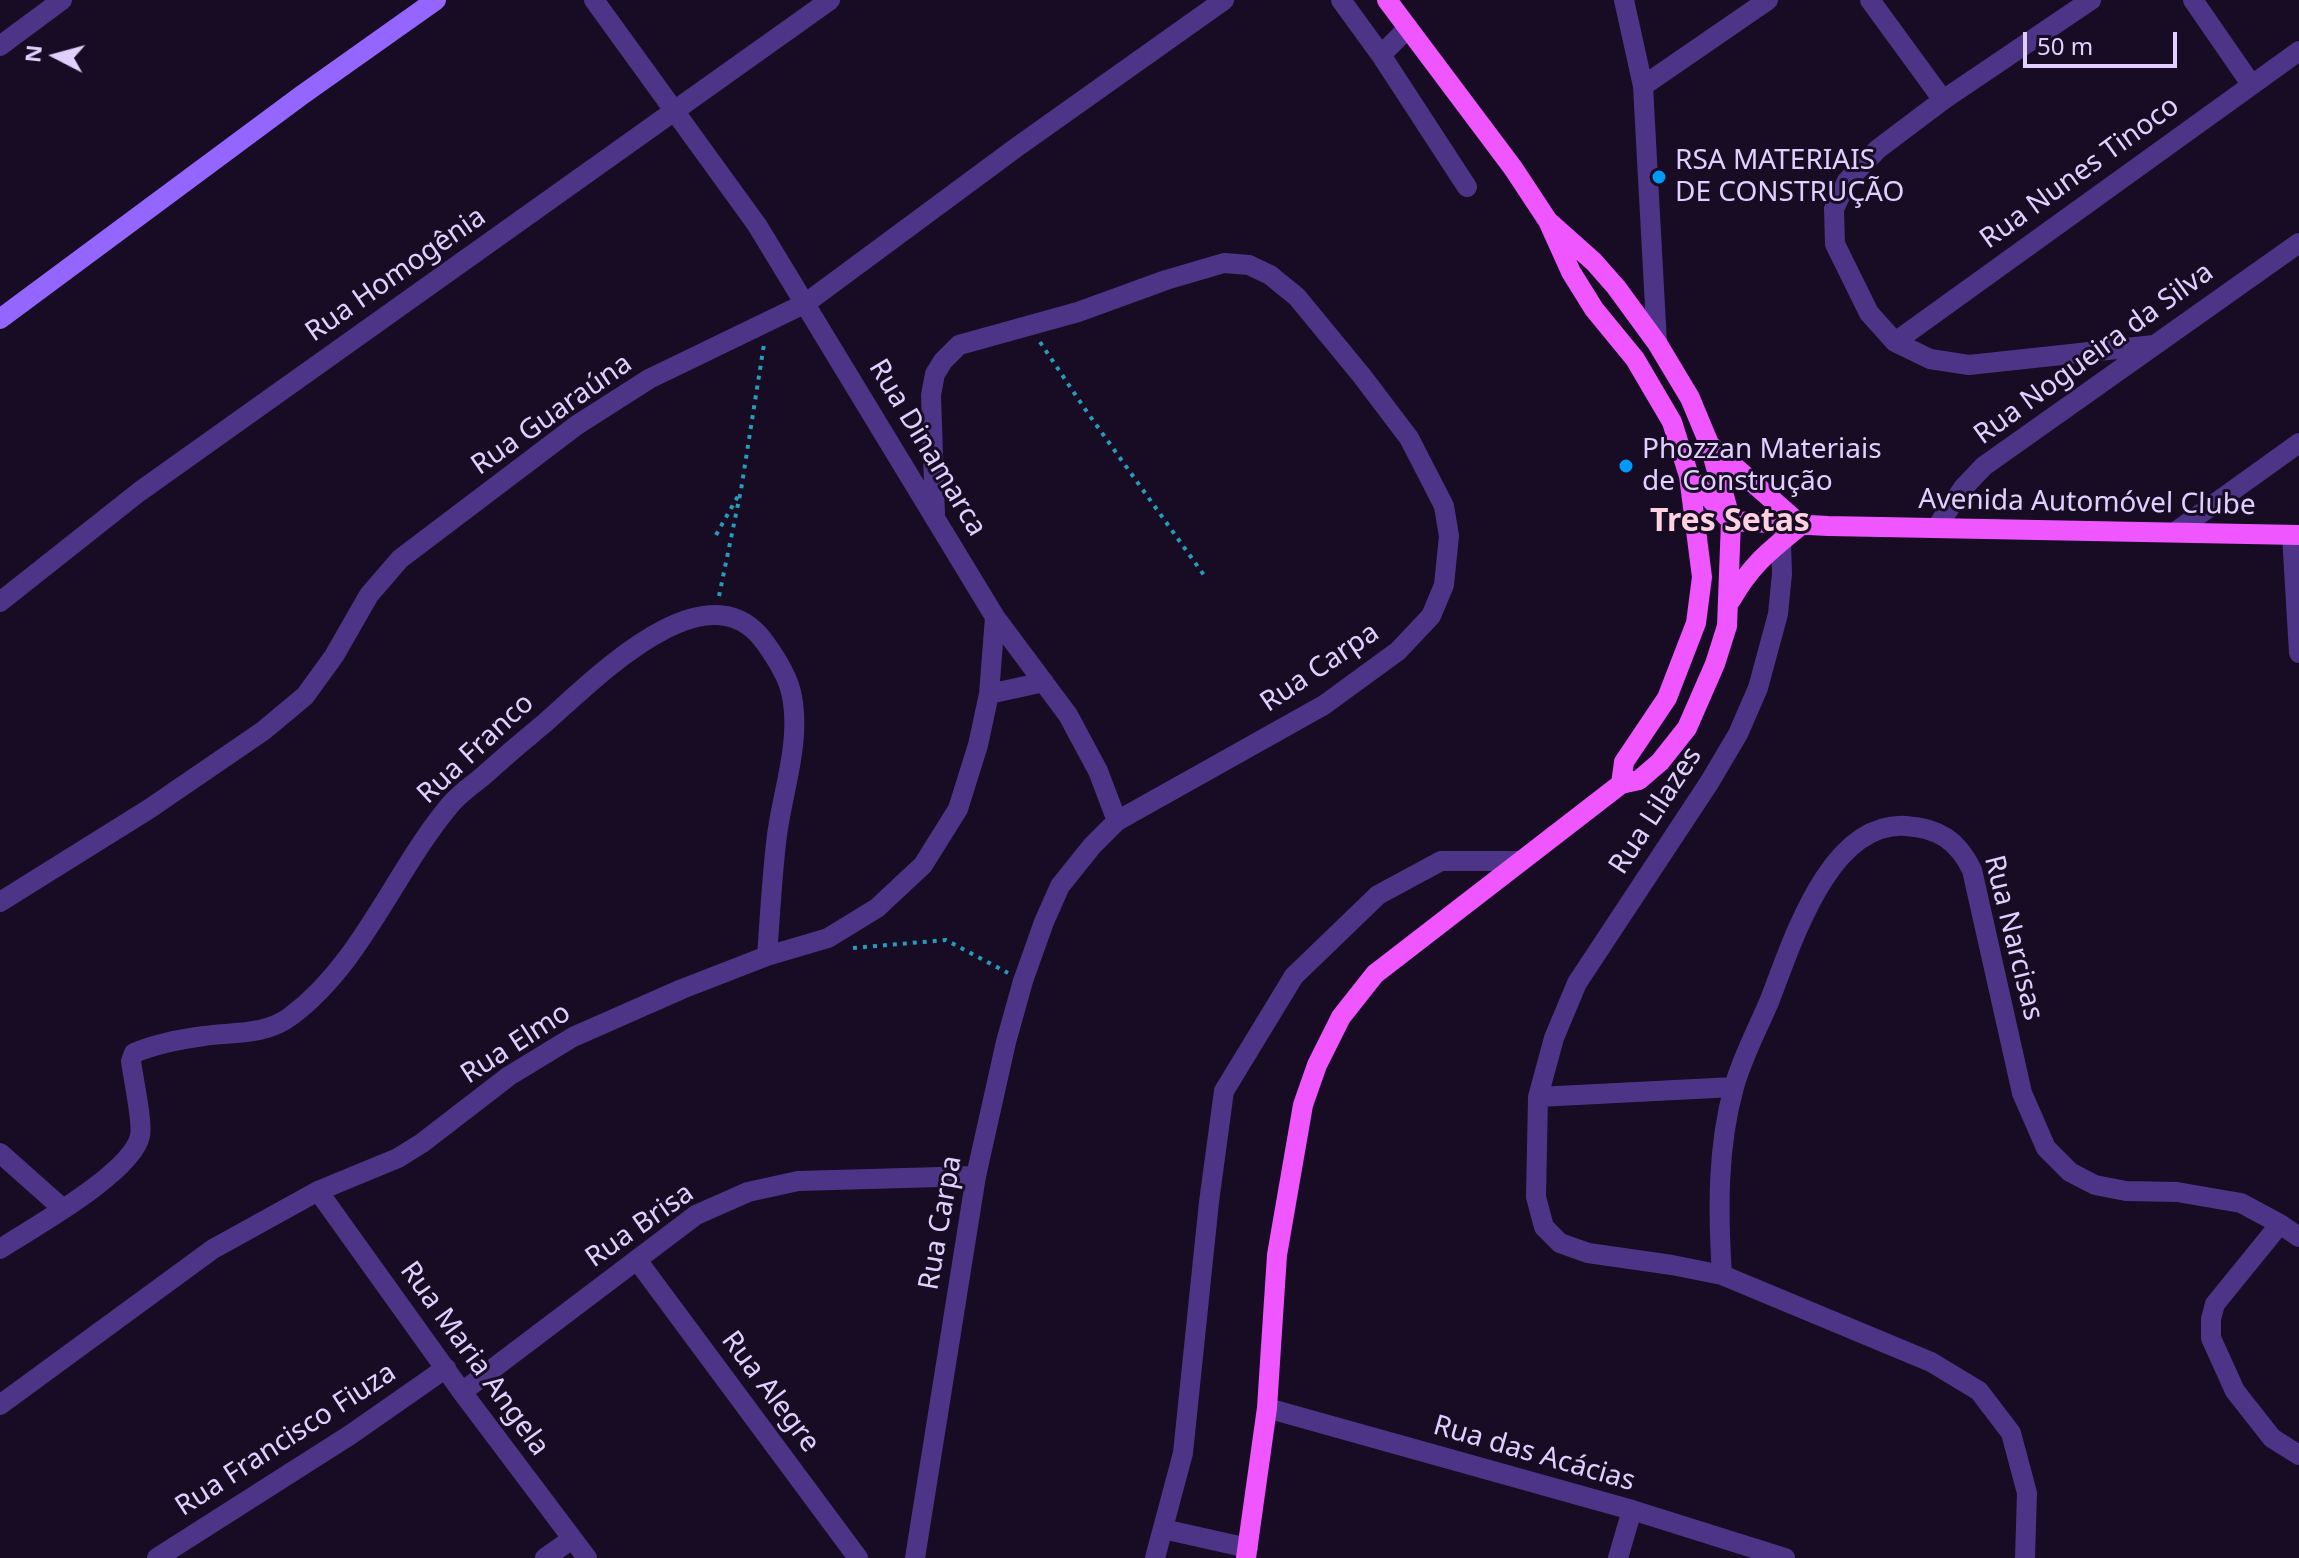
<!DOCTYPE html>
<meta charset="utf-8">
<style>
body{margin:0}
#map{position:relative;width:2299px;height:1558px;overflow:hidden;background:#170c23;font-family:"Noto Sans",sans-serif}
canvas{display:block}
.north{position:absolute;left:16px;top:16px;width:80px;height:80px;-webkit-text-stroke:6px #170c23;paint-order:stroke;rotate:276deg;font-size:22px;font-weight:700;line-height:32px;text-align:center;color:#e2cfff}
.north::after{content:'';display:block;margin:auto;width:28px;height:36px;background:#e2cfff;clip-path:polygon(50% 0,100% 100%,50% 72%,0 100%)}
.scale{position:absolute;left:2023px;top:32px;width:154px;height:36px;box-sizing:border-box;border:4px solid #e2cfff;border-top:0;padding-left:10px;font-size:24px;line-height:28px;white-space:nowrap;color:#e2cfff;-webkit-text-stroke:6px #170c23;paint-order:stroke}
</style>
<div id="map">
<canvas width="2299" height="1558"></canvas>
<div class="north">N</div>
<div class="scale">50 m</div>
</div>
<script>
const g = document.querySelector('canvas').getContext('2d');
g.lineJoin = 'round';
function trace(path, color, width, dash) { g.strokeStyle = color; g.lineWidth = width; g.lineCap = dash ? 'butt' : 'round'; g.setLineDash(dash || []); g.stroke(path); }
function write(font, color, halo, rows, align = 'center') {
  g.font = font + ' "Noto Sans",sans-serif'; g.lineWidth = 6; g.setLineDash([]); g.textBaseline = 'middle'; g.strokeStyle = halo; g.fillStyle = color; for (const [text, x, y, turn = 0] of rows) {
    g.save(); g.translate(x, y); g.rotate((+turn || 0) * Math.PI / 180); g.textAlign = isNaN(turn) ? turn : align; if (halo) g.strokeText(text, 0, 0); g.fillText(text, 0, 0); g.restore();
  }
}
trace(new Path2D(`
 M1040 342 1087 412 1206 578
 M716 535 738 496
 M719 596 741 490 764 344
 M853 948 946 940 1008 973`), '#269bbc', 4, [4, 6]);
trace(new Path2D(`
 M594 0 757 225 995 617 1068 715 1098 771 1117 821
 M1341 0 1381 55 1467 187
 M1624 0 1643 86 1657 343
 M1870 0 1943 100
 M2091 0 1943 100 1878 149 1847 181 1834 209 1835 244 1869 313 1895 342 1930 359 1969 365 2154 345
 M2193 0 2251 84
 M0 46 62 0
 M1381 55 1408 28
 M1643 86 1768 0
 M1895 342 2299 51
 M1936 528 1963 488 1984 466 2299 243
 M2175 532 2299 443
 M2292 535 2299 653
 M1781 541 1782 574 1778 614 1758 688 1738 734 1709 783 1577 983 1554 1038 1538 1097 1536 1197 1544 1227 1560 1243 1588 1253 1672 1265 1722 1275 1931 1362 1979 1391 2011 1433 2027 1493 2025 1558
 M0 602 139 492 830 0
 M989 694 1044 682
 M0 902 149 809 263 731 305 696 334 656 369 595 400 559 577 425 649 379 806 303 1017 147 1224 0
 M1538 1097 1734 1087
 M0 1153 62 1208
 M318 1191 462 1392 587 1558
 M2280 1224 2215 1304 2211 1319V1338L2235 1391 2272 1438 2299 1455
 M0 1249C32 1228 132 1173 140 1136 143 1122 133 1078 131 1061L134 1053C156 1044 181 1039 204 1036 233 1032 267 1035 291 1016 362 963 394 872 450 805 459 794 471 786 482 777 503 758 524 740 546 722 593 681 709 560 766 644 776 658 787 675 791 692 802 739 783 789 777 835 772 875 770 916 767 956
 M637 1260 858 1558
 M1722 1275C1718 1213 1717 1148 1734 1087 1742 1058 1757 1030 1769 1002 1792 944 1828 821 1906 826 1939 828 1958 841 1972 870L2022 1093 2046 1148 2070 1172 2095 1185 2126 1191 2177 1192 2241 1203 2280 1224 2299 1237
 M462 1392 696 1215 748 1192 798 1181 976 1176
 M0 1405 213 1249 318 1191 398 1158 422 1143 509 1076 573 1037 682 989 767 956 828 938 877 908 923 865 958 809 978 745 989 694 995 617
 M1267 1408 1632 1510 1785 1558
 M1163 1529 1248 1548
 M157 1558 350 1435 446 1368
 M545 1558 572 1539
 M915 1558 976 1176 1006 1042 1023 981 1044 922 1060 886 1092 846 1117 821 1324 705 1398 651 1431 616 1444 585 1449 536 1444 506 1409 438 1362 376 1297 297 1270 275 1249 265 1224 263 1166 280 1078 312 959 345 943 361 935 374 931 395 935 514
 M1155 1558 1183 1453 1209 1202 1224 1091 1294 976 1378 895 1441 861H1520
 M1618 1558 1632 1510`), '#4e3486', 20);
trace(new Path2D(`
 M0 319 302 95 436 0`), '#9466ff', 20);
trace(new Path2D(`
 M1387 0 1513 168 1548 221 1571 272 1594 309 1635 359 1672 422 1689 476 1702 577 1696 623 1667 698 1624 762 1621 784
 M1711 446 1801 525
 M1689 476 1730 520
 M1731 521 1828 526 2299 535
 M1731 600C1752 563 1770 551 1801 525
 M1246 1558 1267 1408 1277 1255 1303 1105 1317 1065 1341 1017 1375 974 1621 784 1639 780 1660 762 1687 728 1715 664 1727 626 1731 521 1710 446 1690 398 1657 343 1616 287 1594 262 1548 221`), '#ef56ff', 20);
for (const [x, y, r, color] of [
 [1659,177,8,"#009bfa"],
 [1626,466,8,"#009bfa"]
]) { const dot = new Path2D(); dot.arc(x, y, r, 0, 2 * Math.PI); g.fillStyle = color; g.fill(dot); trace(dot, '#170c23', 3); }
write('28px', '#e2cfff', '#170c23', [
 ["RSA MATERIAIS",1675,161],
 ["DE CONSTRUÇÃO",1675,193],
 ["Phozzan Materiais",1642,450],
 ["de Construção",1642,482]
], 'left');
write('28px', '#e2cfff', '#170c23', [
 ["Rua Nunes Tinoco",2080,173,-36],
 ["Rua Homogênia",396,275,-35],
 ["Rua Nogueira da Silva",2094,354,-36],
 ["Rua Guaraúna",552,415,-35],
 ["Rua Dinamarca",927,448,59],
 ["Avenida Automóvel Clube",2087,503,1],
 ["Rua Carpa",1320,668,-34],
 ["Rua Franco",476,749,-43],
 ["Rua Lilazes",1656,811,-57],
 ["Rua Narcisas",2013,938,76],
 ["Rua Elmo",516,1044,-33],
 ["Rua Carpa",941,1223,-80],
 ["Rua Brisa",640,1226,-35],
 ["Rua Maria Angela",474,1359,54],
 ["Rua Alegre",770,1392,53],
 ["Rua Francisco Fiuza",286,1440,-33],
 ["Rua das Acácias",1534,1454,16]
]);
write('bold 32px', '#ffd1e1', '#170c23', [
 ["Tres Setas",1730,522]
]);
</script>
